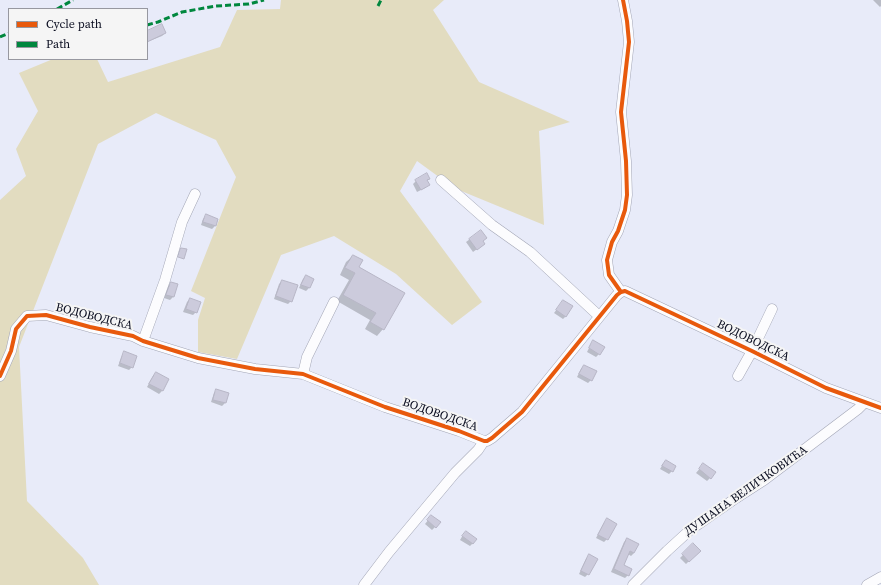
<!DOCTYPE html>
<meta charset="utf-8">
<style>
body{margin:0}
#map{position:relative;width:881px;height:585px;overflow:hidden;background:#e8ebf9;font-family:"Source Serif 4",serif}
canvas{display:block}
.legend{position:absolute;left:8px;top:8px;width:140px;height:52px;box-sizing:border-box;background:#f5f5f5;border:1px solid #9798a0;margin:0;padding:5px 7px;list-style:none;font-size:12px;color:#0a0d20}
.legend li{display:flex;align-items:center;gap:8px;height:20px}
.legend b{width:20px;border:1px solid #9798a0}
</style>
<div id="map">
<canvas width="881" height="585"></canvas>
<ul class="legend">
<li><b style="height:5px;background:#e8590c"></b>Cycle path</li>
<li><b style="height:5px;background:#00873e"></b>Path</li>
</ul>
</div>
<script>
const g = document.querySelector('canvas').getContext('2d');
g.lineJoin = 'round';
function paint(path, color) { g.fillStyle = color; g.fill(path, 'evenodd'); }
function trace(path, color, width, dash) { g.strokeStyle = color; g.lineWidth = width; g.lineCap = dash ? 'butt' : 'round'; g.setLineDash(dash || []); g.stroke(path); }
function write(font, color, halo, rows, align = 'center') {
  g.font = font + ' "Source Serif 4",serif'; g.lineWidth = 4; g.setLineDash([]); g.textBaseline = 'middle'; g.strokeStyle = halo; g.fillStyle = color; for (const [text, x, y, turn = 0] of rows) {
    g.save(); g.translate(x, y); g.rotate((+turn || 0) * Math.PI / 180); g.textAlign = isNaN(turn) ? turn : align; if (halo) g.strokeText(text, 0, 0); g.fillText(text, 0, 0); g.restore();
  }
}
paint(new Path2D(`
 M281 0H444L433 10 479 82 570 122 539 131 544 225 454 188 417 161 400 191 482 302 452 325 396 274 334 236 281 255 237 359 198 352V320L205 298 191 291 236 177 216 140 156 113 98 144 19 347 27 501 83 558 99 585H0V200L26 176 16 149 38 111 19 73 53 59H97L108 82 220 47 237 10 280 9Z`), '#e2dcc0');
paint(new Path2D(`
 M873 0H881V6L880 7Z
 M147 32 165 33 162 36 147 42Z
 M429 179 427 181 425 188 417 192 413 184 416 181Z
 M206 216 217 219 215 226 212 229 201 225 203 219Z
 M481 231 482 242 484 244 473 252 466 242Z
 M353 256 383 329 377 336 365 329 370 320 337 301 349 280 340 275 346 262Z
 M306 276 313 280 309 288 306 291 299 288 303 279Z
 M282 281 291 301 288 304 274 299 279 284Z
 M172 283 177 285 173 297 170 300 164 298 168 286Z
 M190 299 196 312 193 315 183 312 187 302Z
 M563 301 566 316 563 319 554 313Z
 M594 341 599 354 596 357 587 352 591 344Z
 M125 353 132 367 129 370 118 366 122 356Z
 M584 366 591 380 588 383 577 377 581 369Z
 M156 373 168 380 162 391 159 394 147 387 153 376Z
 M217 390 228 394 225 403 222 406 211 402 214 393Z
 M666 461 672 471 669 474 660 469 663 464Z
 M701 467 710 478 707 481 696 473Z
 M429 519 435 527 432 530 425 524Z
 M607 520V539L604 542 596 538 604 523Z
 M463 535 473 543 470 546 460 540Z
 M627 539 634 553 631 556 628 554 623 566 628 575 625 578 611 572 624 542Z
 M693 545 699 551 686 564 680 558Z
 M589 556 588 574 585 577 579 574 586 559Z`), '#0003');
const building = new Path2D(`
 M162 24 166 33 147 42V31Z
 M427 173 430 179 427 180 430 185 421 190 415 180Z
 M206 214 218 219 216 226 203 222Z
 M481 230 487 238 483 241 485 244 477 250 469 239Z
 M181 248 187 249 184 259 178 257Z
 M353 255 363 260 359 267 405 293 384 330 370 322 376 313 343 295 355 273 345 268Z
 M306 275 314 279 310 288 301 285Z
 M282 280 298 285 292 302 276 296Z
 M171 282 178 284 174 297 166 295Z
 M190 298 201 302 197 313 186 309Z
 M563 300 573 306 566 317 556 310Z
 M593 340 605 347 600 355 589 348Z
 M124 351 137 356 133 368 120 363Z
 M584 365 597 371 592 381 579 374Z
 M156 372 169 379 163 391 149 384Z
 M216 389 229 393 226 403 213 400Z
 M666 460 676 466 673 472 662 466Z
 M703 463 716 472 711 479 699 469Z
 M431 515 441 522 436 528 427 520Z
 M607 518 617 524 608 540 598 535Z
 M466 531 477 539 473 544 462 536Z
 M627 538 639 544 634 553 630 551 624 565 632 569 629 576 614 569Z
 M693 543 701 551 689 562 682 554Z
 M589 554 598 559 589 575 581 571Z`);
paint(building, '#cccbdc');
trace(building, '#b7b6c6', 1);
const street = new Path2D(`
 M441 180 492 225 530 252 599 316
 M621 292 609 275 607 260 612 242 618 231 625 210 627 195 626 161 621 112 629 42 627 21 623 0
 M143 341 165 280 182 222 195 194
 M303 374 307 357 334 302
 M0 376 11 351 16 329 27 316 46 315 90 327 133 336 143 341 198 358 255 369 303 374 385 407 459 431 484 441H487L492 438 522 412 617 295 621 292 625 291 752 351 826 388 881 408
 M738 376 752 351 772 309
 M364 585 389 552 455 473 478 450 484 441
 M633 585 667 551 690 530 736 498 764 480 858 409 864 403
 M867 585 881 577`);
trace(street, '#a2a5b5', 11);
trace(street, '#fcfcfe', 10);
trace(new Path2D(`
 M378 6 381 0
 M57 9 73 0
 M147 25 158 22 182 12 216 6 249 4 264 0
 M0 37 9 33`), '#00873e', 3, [6, 3]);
trace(new Path2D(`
 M621 292 609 275 607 260 612 242 618 231 625 210 627 195 626 161 621 112 629 42 627 21 623 0
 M0 376 11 351 16 329 27 316 46 315 90 327 133 336 143 341 198 358 255 369 303 374 385 407 459 431 484 441H487L492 438 522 412 617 295 621 292 625 291 752 351 826 388 881 408`), '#e8590c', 4);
write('12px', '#0a0d20', '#f5f5f5', [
 ["ВОДОВОДСКА",94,317,14],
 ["ВОДОВОДСКА",753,341,26],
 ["ВОДОВОДСКА",440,415,19],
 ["ДУШАНА ВЕЛИЧКОВИЋА",746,491,-35]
]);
</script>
